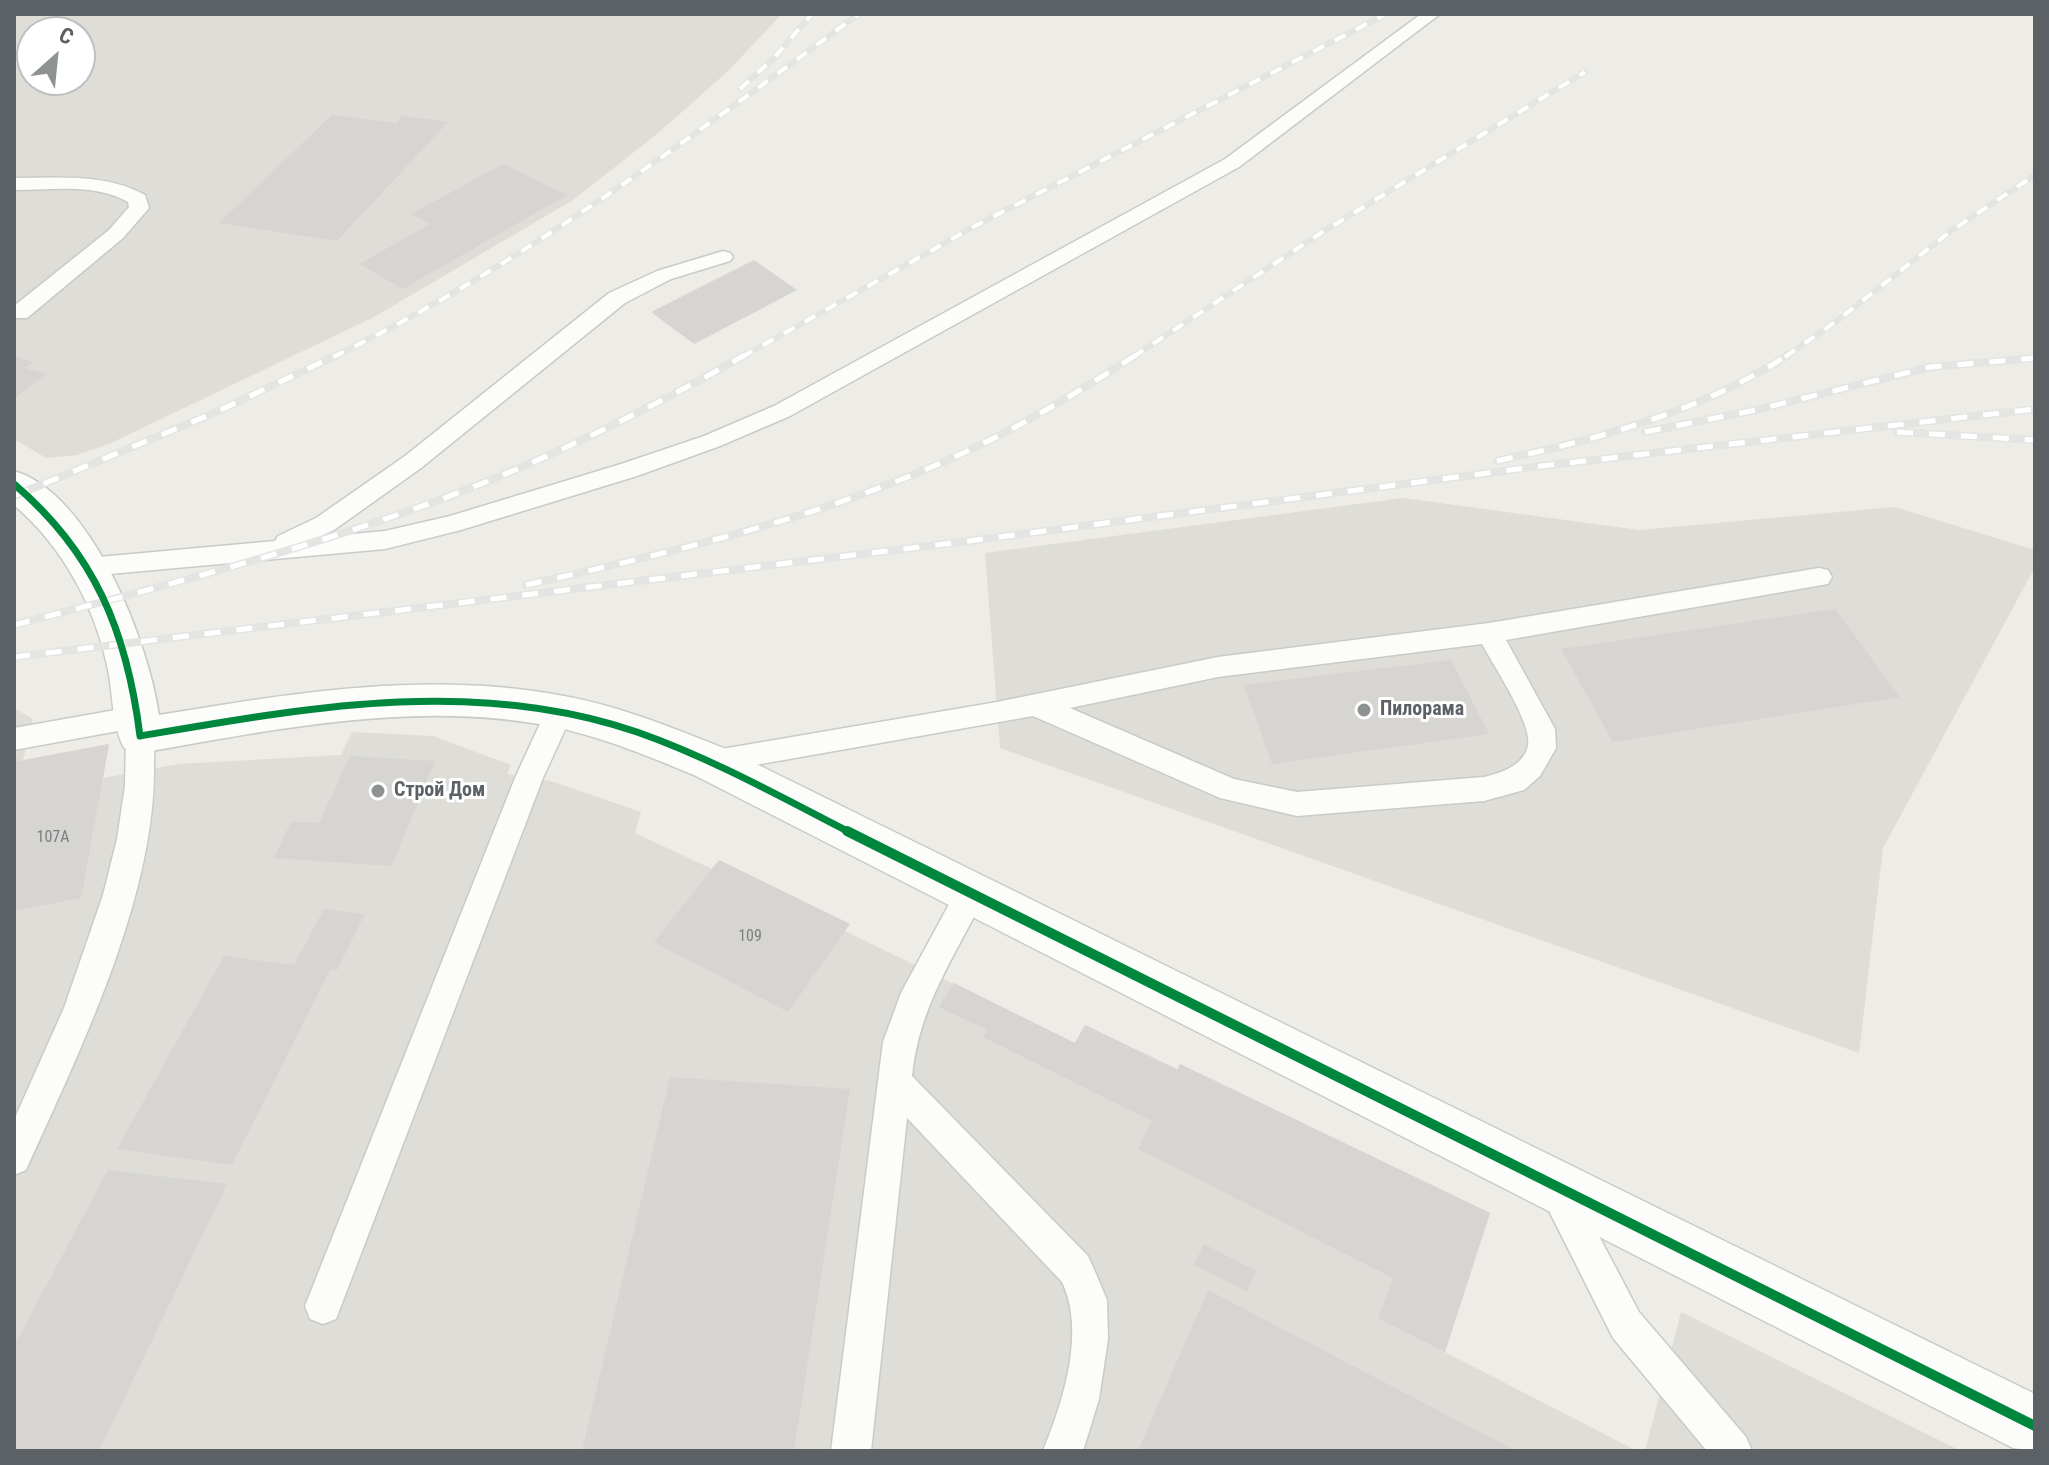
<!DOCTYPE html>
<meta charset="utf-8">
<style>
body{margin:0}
#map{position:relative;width:2049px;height:1465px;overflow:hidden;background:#edece7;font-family:"Roboto Condensed",sans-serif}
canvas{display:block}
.frame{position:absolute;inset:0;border:16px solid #5c6166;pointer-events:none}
.north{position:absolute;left:16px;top:16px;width:80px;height:80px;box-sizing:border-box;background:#fff;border:2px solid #bec0c2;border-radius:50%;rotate:27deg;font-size:22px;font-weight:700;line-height:32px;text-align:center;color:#5c6166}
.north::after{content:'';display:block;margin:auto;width:28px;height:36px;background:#8f9293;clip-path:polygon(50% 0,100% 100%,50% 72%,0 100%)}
</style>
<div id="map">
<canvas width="2049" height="1465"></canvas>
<div class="frame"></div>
<div class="north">С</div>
</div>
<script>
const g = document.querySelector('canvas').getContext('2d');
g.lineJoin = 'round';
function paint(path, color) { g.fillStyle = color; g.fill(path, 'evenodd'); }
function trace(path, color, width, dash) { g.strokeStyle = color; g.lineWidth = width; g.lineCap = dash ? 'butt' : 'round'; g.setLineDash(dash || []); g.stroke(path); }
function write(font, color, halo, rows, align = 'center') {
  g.font = font + ' "Roboto Condensed",sans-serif'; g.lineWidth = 6; g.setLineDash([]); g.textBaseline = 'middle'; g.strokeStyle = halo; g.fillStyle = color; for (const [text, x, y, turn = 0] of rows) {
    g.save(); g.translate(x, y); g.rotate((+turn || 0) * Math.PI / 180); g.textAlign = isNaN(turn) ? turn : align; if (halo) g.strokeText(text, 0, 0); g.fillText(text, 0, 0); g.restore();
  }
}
paint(new Path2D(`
 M14 14H782L726 73 657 134 573 200 374 317 111 443 77 455 46 458 14 439ZM32 32H80V80H32Z
 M1403 498 1639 530 1895 507 2035 550V567L1883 848 1859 1053 1000 748 985 553Z
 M14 708 33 719 23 760 109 744 103 778 178 764 341 755 352 732 433 736 511 765 507 774 551 781 641 812 635 833 712 869 719 860 850 924 845 931 1075 1043 1085 1025 1177 1069 1180 1064 1490 1213 1445 1352 1637 1451H14Z
 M1681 1312 1961 1451H1645Z`), '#deddd8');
paint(new Path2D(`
 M332 115 396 123 403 116 448 122 337 241 219 223Z
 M503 164 567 195 403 289 359 264 430 224 411 214Z
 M754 260 797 290 694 344 651 312Z
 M14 356 33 362 25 368 46 374 14 399Z
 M1835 609 1900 697 1613 742 1561 649Z
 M1451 660 1489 734 1272 764 1244 685Z
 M109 744 81 898 14 911V762Z
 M350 756 435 761 392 866 274 858 291 822 319 823Z
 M719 860 850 924 788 1012 654 942Z
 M324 909 365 914 337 970H330L232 1165 117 1149 224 956 294 965Z
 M954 983 1075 1043 1085 1025 1178 1070 1180 1064 1490 1213 1445 1352 1378 1318 1393 1278 1138 1149 1152 1121 983 1037 987 1030 939 1007Z
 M670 1077 850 1089 794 1451H582Z
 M108 1170 227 1184 99 1451H14V1346Z
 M1204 1244 1256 1271 1247 1292 1194 1265Z
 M1208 1290 1334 1356 1516 1451H1138Z`), '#d6d5d2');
const lane = new Path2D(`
 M1421 14H1440L1239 167 790 416 720 446 637 476 461 530 385 549 88 576 79 573 75 567 79 561 88 558 275 541 278 536 316 518 405 456 609 293 657 271 723 251 730 253 733 257 730 261 671 279 625 303 421 468 334 530 319 537 385 531 450 516 621 464 704 436 774 406 1225 159Z
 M14 178C58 178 105 173 145 195L149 208 123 238 27 318H14V306L109 230 129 207 128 202C95 183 51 190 14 190Z
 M1819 568 1828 570 1832 577 1828 584 1506 640 1555 729 1556 748 1540 776 1524 790 1484 801 1297 816 1220 798 1033 716 710 773 700 770 696 762 700 754 710 751 997 702 1218 657 1489 623ZM1482 644C1493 665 1533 724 1528 746 1523 766 1501 773 1484 777L1297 792 1234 779 1070 708 1218 677Z
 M560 699 570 702 574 710 543 778 341 1306 336 1319 323 1324 310 1319 305 1306 515 778 550 702Z
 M138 706 148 709 152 717 143 726 150 728C156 741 154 756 154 770 154 900 79 1053 26 1170L14 1175V1120L64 1008 103 895 117 839 125 786 126 736 129 729 14 750V728Z
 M971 880 982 884 986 893C956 955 919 1005 912 1076L1088 1256 1096 1274 1107 1300 1108 1339 1099 1399 1083 1451H1043C1063 1402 1086 1332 1062 1282L907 1118 871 1451H831L883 1042 901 993 960 884Z
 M1557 1174 1569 1179 1639 1312 1746 1437 1752 1451H1707L1613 1338 1539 1191 1545 1179Z`);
const street = new Path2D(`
 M14 471C91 493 149 643 159 715 293 693 429 670 564 696 620 706 673 728 726 749L2035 1394V1451L2013 1448 694 775C653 758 612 741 568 730 428 697 279 729 140 753L124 748C112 725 113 695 108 670 95 606 63 547 14 505Z`);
trace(lane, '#cacac9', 3);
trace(street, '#cacac9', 3);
paint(lane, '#fcfcfb');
paint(street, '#fcfcfb');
const railFar1 = new Path2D(`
 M740 89 774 58 812 14
 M333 357C523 265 689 138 859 14
 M742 357 975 226 1386 14
 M1133 357 1324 231 1585 72
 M1785 357 1838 320 1951 231 2035 175`);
const rail = new Path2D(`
 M1645 432 1756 410 1930 367 2035 358
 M1897 432 2035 440
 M1497 461C1598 439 1700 412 1788 355
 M14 496 214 413 337 355
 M526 585C664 554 803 522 934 466 1005 436 1071 397 1136 355
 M14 625C157 588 300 551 439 500 545 461 646 411 745 355
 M14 657 961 542 1541 466 2035 409`);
trace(railFar1, '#e4e4e3', 6);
trace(rail, '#e4e4e3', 8);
trace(railFar1, '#fff', 4, [12]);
trace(rail, '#fff', 5, [16]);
trace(new Path2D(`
 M14 484C95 553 127 632 140 736 305 708 474 676 637 732 711 758 781 797 851 833`), '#00873e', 7);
trace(new Path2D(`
 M847 831 2035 1426`), '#00873e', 10);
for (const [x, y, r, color] of [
 [1364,710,8,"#8f9293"],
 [378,791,8,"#8f9293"]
]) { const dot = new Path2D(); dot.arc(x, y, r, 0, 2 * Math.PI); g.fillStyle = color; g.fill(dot); trace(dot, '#fff', 3); }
write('16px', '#7b7e82', null, [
 ["107А",53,838],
 ["109",750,937]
]);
write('bold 20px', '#5c6166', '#fff', [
 ["Пилорама",1380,710],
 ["Строй Дом",394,791]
], 'left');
</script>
